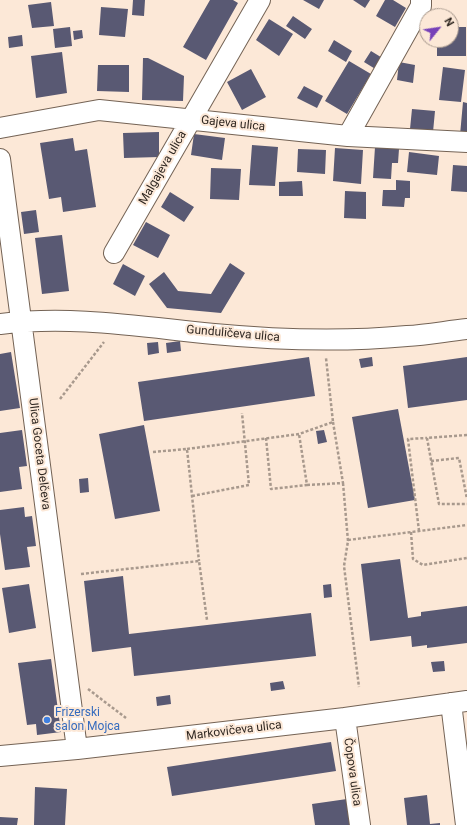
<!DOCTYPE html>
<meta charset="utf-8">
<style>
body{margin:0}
#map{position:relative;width:467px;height:825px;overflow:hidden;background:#fce8d7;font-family:Roboto,sans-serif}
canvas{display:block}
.north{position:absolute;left:419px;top:8px;width:40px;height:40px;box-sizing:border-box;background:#fce8d7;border:1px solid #aa9b8f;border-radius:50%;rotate:60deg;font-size:11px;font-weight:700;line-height:16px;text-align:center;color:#302822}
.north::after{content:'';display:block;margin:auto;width:14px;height:18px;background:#7741b8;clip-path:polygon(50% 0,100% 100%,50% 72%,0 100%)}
</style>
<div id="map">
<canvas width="467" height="825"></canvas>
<div class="north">N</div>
</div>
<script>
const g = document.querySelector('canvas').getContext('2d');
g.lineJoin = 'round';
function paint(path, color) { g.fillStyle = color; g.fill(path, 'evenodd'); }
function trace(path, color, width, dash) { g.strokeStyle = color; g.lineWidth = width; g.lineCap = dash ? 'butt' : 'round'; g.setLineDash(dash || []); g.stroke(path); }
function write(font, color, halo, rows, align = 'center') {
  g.font = font + ' Roboto,sans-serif'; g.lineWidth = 4; g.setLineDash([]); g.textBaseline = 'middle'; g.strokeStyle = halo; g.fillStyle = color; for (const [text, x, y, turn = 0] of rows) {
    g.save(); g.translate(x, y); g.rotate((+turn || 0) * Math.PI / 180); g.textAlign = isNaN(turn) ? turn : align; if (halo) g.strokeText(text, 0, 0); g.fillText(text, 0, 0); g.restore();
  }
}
paint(new Path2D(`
 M133 0H145L144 16 132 15Z
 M210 0H233L238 3 206 60 183 47Z
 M303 0H324L319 9Z
 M353 0H370L365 8Z
 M385 0H393L406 8 395 27 376 16Z
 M51 2 54 26 32 28 28 5Z
 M101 7 128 9 125 37 99 35Z
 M293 16 312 29 305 39 286 26Z
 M269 19 293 34 279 56 256 40Z
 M70 27 72 46 55 48 53 29Z
 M451 27H466V56H437V40H451Z
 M82 30 83 38 74 40 73 31Z
 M22 35 23 46 9 48 8 37Z
 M334 40 352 51 346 62 328 51Z
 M371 51 384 59 377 70 364 62Z
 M62 52 67 93 36 98 31 56Z
 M143 58H148L184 76 183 101 142 100Z
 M349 61 371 74 347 114 325 101Z
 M399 62 415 65 413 83 397 80Z
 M98 65H129V92L97 91Z
 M443 67 465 70 461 102 439 100Z
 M251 69 266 97 242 110 227 82Z
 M304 86 323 96 317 108 297 98Z
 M463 102 467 103V135H460Z
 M412 109 435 111 433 132 410 129Z
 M159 132V157L124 158 123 133Z
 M194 134 225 138 222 160 191 155Z
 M73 138 75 151 87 149 96 207 63 212 61 197 49 199 40 143Z
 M252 145 278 147 275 186 249 185Z
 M375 147 399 149 398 163H392L391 179 373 178Z
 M335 148 363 150 361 184 333 181Z
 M298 149 326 150 325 174 297 172Z
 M409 152 439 156 437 175 407 172Z
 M453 165 467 166V192L451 191Z
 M211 168 241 169 239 200 210 199Z
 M396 180 410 181V198H405L404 207 382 206 383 190H396Z
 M302 181 303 196H279V182Z
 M345 191 366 192V219L344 218Z
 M170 192 194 207 184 222 161 207Z
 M36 210 39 232 24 234 21 212Z
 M146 222 170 235 158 258 133 245Z
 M62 235 69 291 42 294 35 238Z
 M230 263 245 273 221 313 167 308 149 284 164 272 178 291 211 294Z
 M123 264 145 276 135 296 113 284Z
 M180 341 181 351 167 353 166 343Z
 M158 342 159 353 148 355 147 343Z
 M11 352 20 408 0 411V354Z
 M309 357 315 396 144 421 138 382Z
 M372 357 373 366 361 368 359 359Z
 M467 357V400L408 408 403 366Z
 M398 409 415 500 368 508 352 417Z
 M144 425 160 511 115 519 99 434Z
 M22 430 27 466 19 467 22 489 0 492V433Z
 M324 430 327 442 318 444 316 431Z
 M88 478 89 492 80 493 79 479Z
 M24 507 25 517 32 516 36 546 27 547 30 567 5 570 0 534V510Z
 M400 559 408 618 421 616V612L467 606V643L427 648V645L412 647 411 636 370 641 361 564Z
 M123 576 129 634 311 613 316 656 134 676 131 647 92 652 84 581Z
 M29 584 36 628 9 633 2 588Z
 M331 584 332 597 324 598 323 585Z
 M51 659 61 732 37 735 36 724 27 725 18 663Z
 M444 661 445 671 433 672 431 662Z
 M283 681 285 689 271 691 270 683Z
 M170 695 171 704 157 706 156 697Z
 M331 742 336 771 172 796 167 767Z
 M35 787 67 789 65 825H34Z
 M427 795 430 824 440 823V825H407L404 798Z
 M347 799 351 825H315L312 804Z
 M0 817 18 818 17 825H0Z`), '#595973');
const minor = new Path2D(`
 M0 128 99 110 348 136 467 142
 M348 136 421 6V0
 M0 159 77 749
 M114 253 260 0
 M0 324C72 315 142 327 214 334 278 340 343 342 407 336 427 335 447 331 467 329
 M451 703 466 825
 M345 718 360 825
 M0 756 77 749 345 718 467 701`);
trace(minor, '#746355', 22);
trace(new Path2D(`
 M60 399 104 342
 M467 435 427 438 439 504H467
 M266 438 271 489 307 485 299 434
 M187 449 299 434 333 422 326 358
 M153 452 187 449 199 561
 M431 461 459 458 467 499
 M343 483 348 541 344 566 359 687
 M307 485 343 483 333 422
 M192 496 249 485 242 413
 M419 531 408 439 427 438
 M411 532 413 559 423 565 467 558
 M348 540 467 525
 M81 574 199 561 207 620
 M88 689 126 718`), '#a8998d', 2.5, [3, 2]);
trace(minor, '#fff', 20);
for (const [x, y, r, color] of [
 [47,720,4,"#3f7fe0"]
]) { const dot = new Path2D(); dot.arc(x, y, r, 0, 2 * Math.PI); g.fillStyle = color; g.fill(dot); trace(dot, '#fce8d7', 1.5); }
write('12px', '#302822', '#fce8d7', [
 ["Gajeva ulica",233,124,6],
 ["Malgajeva ulica",163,168,-60],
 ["Gunduličeva ulica",233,334,5],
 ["Ulica Goceta Delčeva",39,454,83],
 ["Markovičeva ulica",234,731,-7],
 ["Čopova ulica",352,772,82]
]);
write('12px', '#366cbe', '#fce8d7', [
 ["Frizerski",55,713],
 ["salon Mojca",55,727]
], 'left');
</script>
